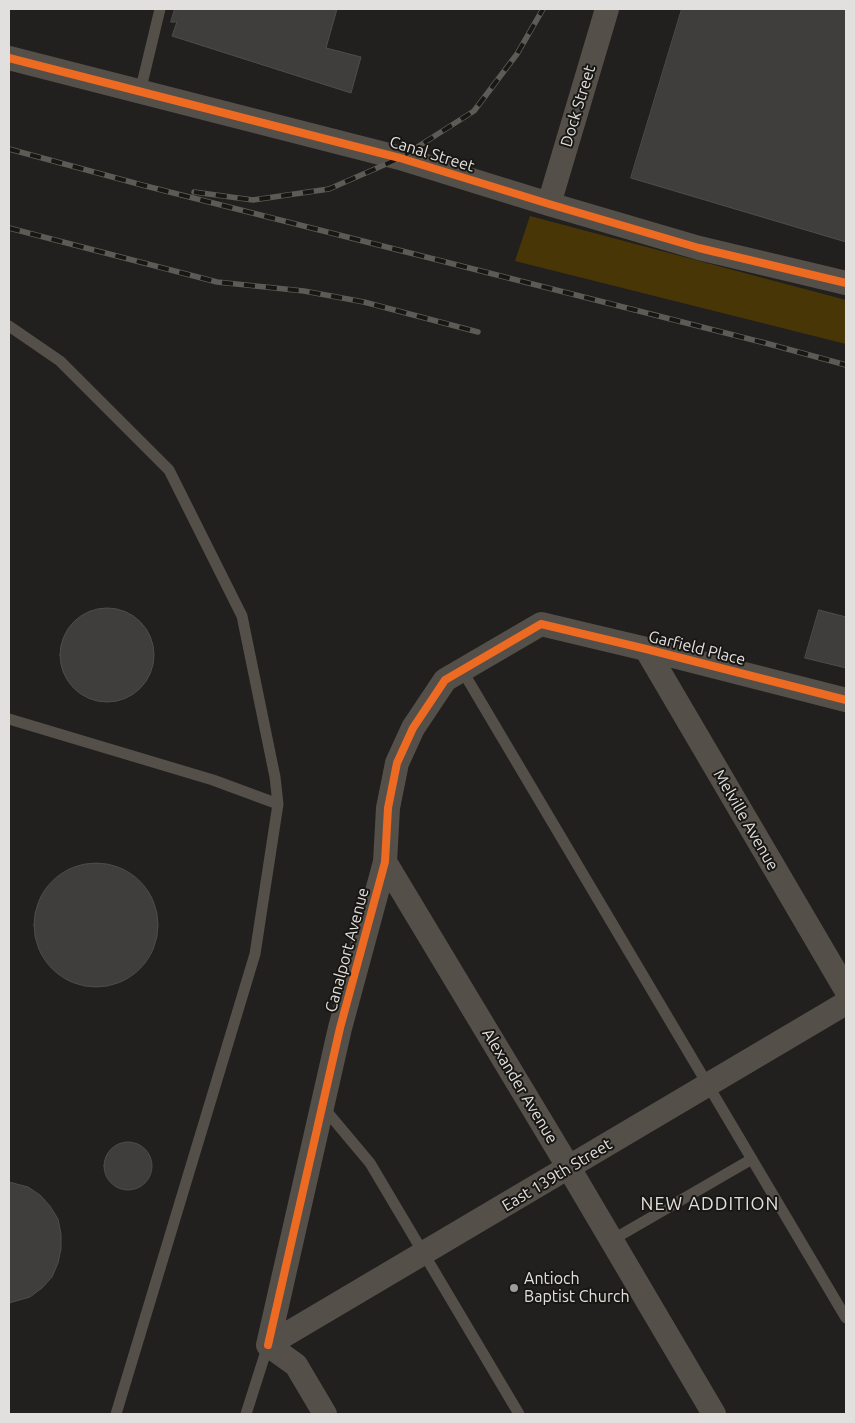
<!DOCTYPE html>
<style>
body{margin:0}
#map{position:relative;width:855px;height:1423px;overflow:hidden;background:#21201e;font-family:Ubuntu,sans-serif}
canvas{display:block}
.frame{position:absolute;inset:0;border:10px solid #e2e0de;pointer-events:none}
</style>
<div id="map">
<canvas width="855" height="1423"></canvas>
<div class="frame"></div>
</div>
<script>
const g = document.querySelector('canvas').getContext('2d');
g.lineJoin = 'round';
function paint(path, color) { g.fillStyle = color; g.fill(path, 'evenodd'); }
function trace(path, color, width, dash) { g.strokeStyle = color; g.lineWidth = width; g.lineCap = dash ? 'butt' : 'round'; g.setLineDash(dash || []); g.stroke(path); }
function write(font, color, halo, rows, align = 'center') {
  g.font = font + ' Ubuntu,sans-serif'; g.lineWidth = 4; g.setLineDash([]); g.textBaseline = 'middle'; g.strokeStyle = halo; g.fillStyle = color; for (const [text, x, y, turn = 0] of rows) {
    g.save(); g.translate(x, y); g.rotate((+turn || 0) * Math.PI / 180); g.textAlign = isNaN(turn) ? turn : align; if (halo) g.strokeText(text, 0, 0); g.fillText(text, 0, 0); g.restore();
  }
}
paint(new Path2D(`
 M530 216 846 300V344L515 261Z`), '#493607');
const building = new Path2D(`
 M175 9H337L326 48 361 57 351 93 172 36 177 22H171Z
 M682 9H846V242L631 178Z
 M60 655a47 47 0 1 1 94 0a47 47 0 1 1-94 0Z
 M819 610 846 617V668L805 658Z
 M34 925a62 62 0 1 1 124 0a62 62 0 1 1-124 0Z
 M104 1166a24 24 0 1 1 48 0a24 24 0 1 1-48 0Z
 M9 1182 28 1187 40 1195 50 1206 58 1219 61 1234V1249L58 1263 52 1277 42 1288 30 1297 9 1303Z`);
paint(building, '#3f3e3c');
trace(building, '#4e4d4b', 1);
trace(new Path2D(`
 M140 92 160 9
 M9 326 60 361 169 470 242 616 275 777 278 804 255 954 116 1414
 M462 670 846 1318
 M9 719 213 780 278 804
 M323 1107 370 1163 519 1414
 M612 1240 752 1159
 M246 1414 268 1345`), '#544f48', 11);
trace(new Path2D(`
 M9 58 400 158 549 204 699 248 846 283
 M549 204 607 9
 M646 649 846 990
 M385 862 569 1168 714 1414
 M268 1345 340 1028 385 862 388 808 397 763 413 728 445 680 541 624 646 649 846 700
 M268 1345 846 1003
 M268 1345 296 1365 325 1414`), '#544f48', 24);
const rail = new Path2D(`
 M9 149 142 185 769 344 846 365
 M194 192 253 200 329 189 400 158 474 111 517 54 543 9
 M9 228 217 282 304 291 364 302 478 332`);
trace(rail, '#5d5b55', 5.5);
trace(rail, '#191714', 4, [11]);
trace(new Path2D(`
 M9 58 400 158 549 204 699 248 846 283
 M268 1345 340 1028 385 862 388 808 397 763 413 728 445 680 541 624 646 649 846 700`), '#ed6a23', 8);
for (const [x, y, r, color] of [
 [514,1288,5,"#9e9d9b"]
]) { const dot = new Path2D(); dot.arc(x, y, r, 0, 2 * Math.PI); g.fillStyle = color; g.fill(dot); trace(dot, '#191714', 2); }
write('16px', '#e2e0de', '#191714', [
 ["Dock Street",578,106,-73],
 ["Canal Street",432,154,17],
 ["Garfield Place",697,648,14],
 ["Melville Avenue",746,820,60],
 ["Canalport Avenue",347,950,-75],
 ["Alexander Avenue",520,1086,59],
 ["East 139th Street",557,1175,-31]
]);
write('16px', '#e2e0de', '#191714', [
 ["Antioch",524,1279],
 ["Baptist Church",524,1297]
], 'left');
g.letterSpacing = '1px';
write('18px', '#e2e0de', '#191714', [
 ["NEW ADDITION",710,1204]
]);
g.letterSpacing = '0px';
</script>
